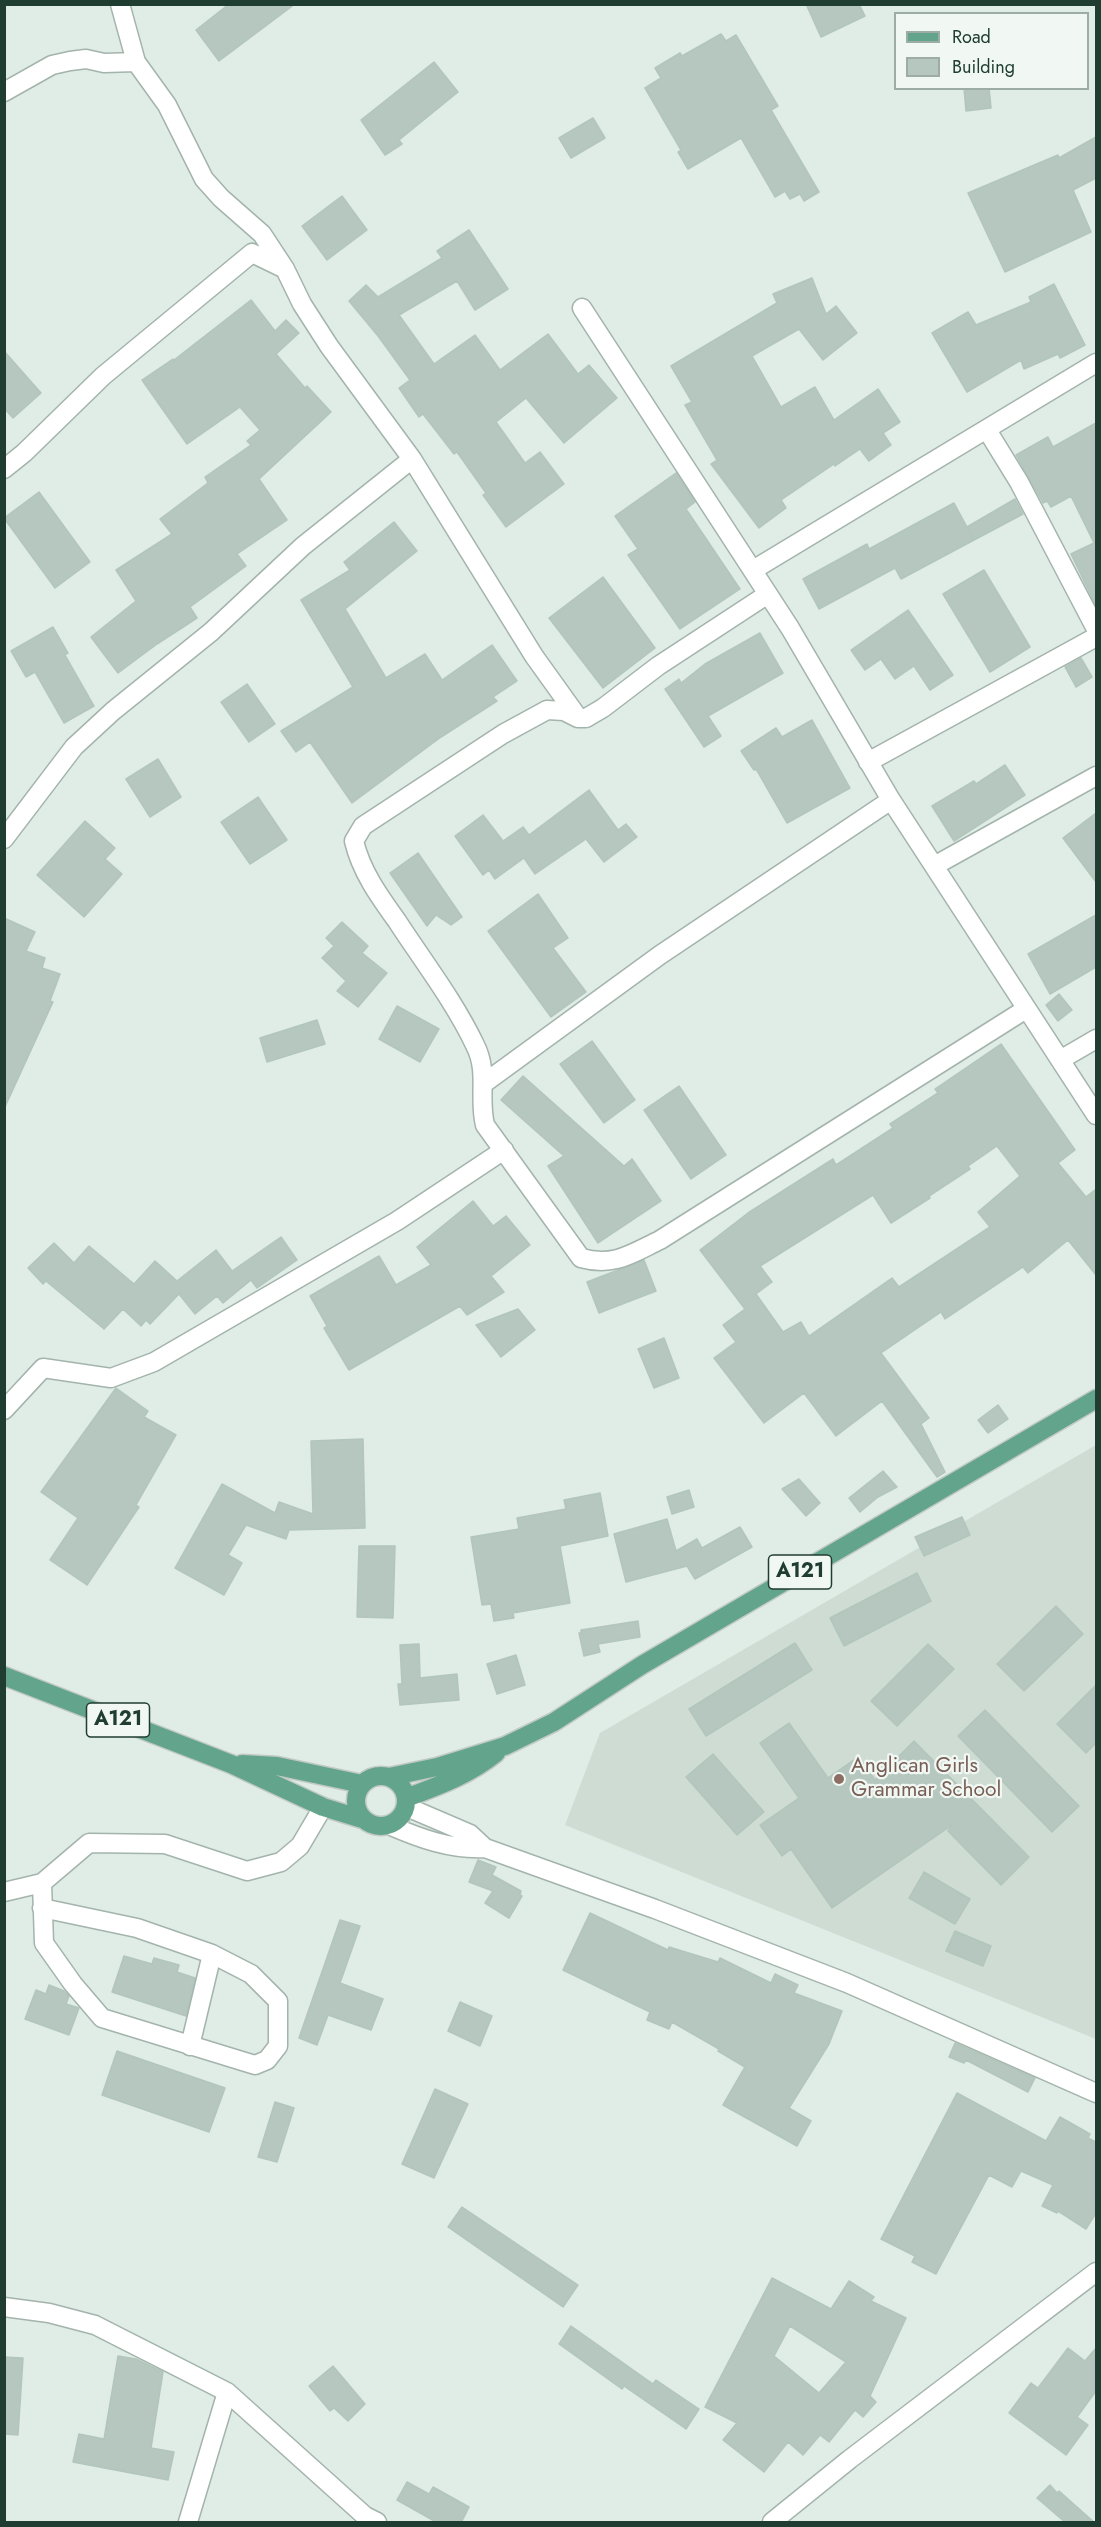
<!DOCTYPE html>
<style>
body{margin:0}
#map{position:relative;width:1101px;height:2527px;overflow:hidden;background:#e0ece6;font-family:Jost,sans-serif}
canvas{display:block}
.frame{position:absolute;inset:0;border:6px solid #203d32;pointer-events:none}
.legend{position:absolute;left:894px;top:12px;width:195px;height:78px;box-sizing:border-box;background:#f1f8f4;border:2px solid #9dada6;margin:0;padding:8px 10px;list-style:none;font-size:18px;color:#203d32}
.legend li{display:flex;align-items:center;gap:12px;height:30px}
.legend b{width:30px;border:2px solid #9dada6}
</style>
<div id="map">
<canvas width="1101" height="2527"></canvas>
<div class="frame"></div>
<ul class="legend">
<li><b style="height:8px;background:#62a48c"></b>Road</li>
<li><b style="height:16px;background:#b5c7be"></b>Building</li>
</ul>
</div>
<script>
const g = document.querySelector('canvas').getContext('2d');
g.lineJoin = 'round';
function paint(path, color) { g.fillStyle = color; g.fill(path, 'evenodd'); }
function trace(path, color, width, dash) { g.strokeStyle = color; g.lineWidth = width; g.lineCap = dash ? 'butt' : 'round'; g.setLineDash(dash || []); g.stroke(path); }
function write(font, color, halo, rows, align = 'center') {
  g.font = font + ' Jost,sans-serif'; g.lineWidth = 4.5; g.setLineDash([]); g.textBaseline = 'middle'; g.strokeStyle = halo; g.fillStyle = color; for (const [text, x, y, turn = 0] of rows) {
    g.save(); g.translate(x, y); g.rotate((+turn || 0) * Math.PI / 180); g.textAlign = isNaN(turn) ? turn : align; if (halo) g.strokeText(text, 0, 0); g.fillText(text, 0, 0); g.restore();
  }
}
paint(new Path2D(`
 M1096 1445V2039L565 1825 600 1733Z`), '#cedcd4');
const building = new Path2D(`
 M229 4H295L219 61 196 30Z
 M806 4H859L865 16 821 37Z
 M721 34 726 41 736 35 778 106 771 110 819 192 804 201 800 194 790 199 785 191 775 197 741 138 688 169 678 152 681 150 645 88 661 78 655 68 680 53 682 56Z
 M434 62 458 92 399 140 402 144 385 155 361 120Z
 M964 88H989L991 108 966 111Z
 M593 118 605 138 571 158 559 138Z
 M1096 137V178L1073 190 1091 232 1005 272 968 193 1058 155 1059 158Z
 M342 196 367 230 327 260 302 226Z
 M469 230 508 289 475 310 457 281 399 315 434 364 475 335 500 370 548 334 578 374 589 365 617 398 564 443 526 398 496 422 525 463 540 452 564 484 506 527 483 495 486 493 457 452 454 454 423 414 419 417 399 388 410 380 378 336 349 301 366 285 378 297 442 258 437 251Z
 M812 278 826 314 836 306 857 333 823 360 799 329 752 356 781 407 815 387 834 420 878 389 900 422 883 433 891 445 869 461 860 449 835 466 834 464 781 500 786 508 759 528 711 464 717 460 685 405 692 402 671 366 777 303 773 294Z
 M1054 284 1085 345 1060 358 1058 354 1024 369 1021 360 967 392 932 333 968 312 976 325 1031 302 1029 297Z
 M251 300 275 331 286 320 299 333 276 354 305 388 307 386 331 412 259 479 287 520 237 554 246 566 190 607 197 618 157 644 118 673 91 637 136 601 116 570 172 534 160 519 208 483 205 477 251 445 247 441 260 430 240 407 187 444 142 380 173 359 174 360Z
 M4 351 41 393 13 418 4 408Z
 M1096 423V606L1071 554 1094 543 1071 496 1051 507 1047 501 1043 503 1016 455 1048 437 1053 447Z
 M676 473 695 502 686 509 740 589 680 629 628 555 638 549 615 516Z
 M39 492 90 562 55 588 4 518Z
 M1015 499 1023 514 974 540 967 527Z
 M954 503 974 540 901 579 895 568 819 609 803 579 867 544 869 549Z
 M394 522 417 551 345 609 386 678 425 654 442 680 492 645 517 681 493 697 497 701 441 737 352 803 310 742 296 752 281 731 353 687 301 600 350 570 344 562Z
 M984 570 1030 647 990 672 943 594Z
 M603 577 655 648 603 688 549 618Z
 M908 610 953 675 930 690 914 666 895 679 881 659 865 670 851 650Z
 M53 627 68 653 65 655 94 706 64 723 35 672 26 677 11 651Z
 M760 633 783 673 708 716 721 736 704 747 665 689 679 679 681 683 705 664Z
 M1081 658 1092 677 1076 687 1065 667Z
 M247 684 275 724 249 742 221 702Z
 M812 720 850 788 787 823 756 769 754 770 741 751 776 728 782 737Z
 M158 759 181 797 150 817 126 779Z
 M1005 765 1025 795 954 841 932 806 974 781 976 784Z
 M589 790 618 830 626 824 637 837 604 862 586 839 535 874 524 858 495 879 489 870 483 875 455 836 483 815 503 841 523 827 529 835Z
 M258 797 287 840 250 864 221 822Z
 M1096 813V882L1063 838Z
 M85 821 115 848 105 859 122 874 84 917 37 875Z
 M418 853 462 917 451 925 436 915 427 926 390 873Z
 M538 894 568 938 553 948 586 992 551 1017 488 931Z
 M1096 915V967L1050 994 1028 954Z
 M4 918 35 932 26 951 45 958 42 968 60 974 50 1001 53 1002 4 1109Z
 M342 922 368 946 362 953 387 973 358 1007 337 991 346 981 322 958 334 946 326 938Z
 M1059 994 1072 1010 1058 1021 1046 1005Z
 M397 1006 439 1029 420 1062 379 1039Z
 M317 1020 325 1044 267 1062 260 1038Z
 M592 1041 635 1100 604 1123 560 1064Z
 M1001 1044 1075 1150 1058 1163 1086 1197 1096 1189V1275L1068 1240 1028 1273 1023 1267 945 1319 941 1312 881 1353 929 1418 921 1424 945 1472 937 1477 882 1401 836 1436 804 1393 764 1423 714 1358 736 1342 723 1325 745 1309 700 1250 748 1213 833 1159 836 1165 893 1128 890 1124 938 1093 935 1089ZM997 1146 1020 1176 978 1212 990 1227 899 1287 892 1278 809 1336 801 1322 783 1332 756 1294 772 1282 760 1266 873 1195 891 1223 930 1198 929 1196 970 1169 968 1166Z
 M523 1076 624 1166 632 1159 661 1201 598 1243 548 1166 564 1156 501 1100Z
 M679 1086 726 1155 691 1179 644 1110Z
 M473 1201 493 1226 506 1216 530 1245 491 1276 504 1292 467 1315 460 1306 349 1370 324 1328 327 1326 310 1296 379 1256 396 1285 431 1265 417 1247Z
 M281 1237 297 1260 257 1288 251 1280 223 1303 217 1296 195 1314 179 1294 150 1324 146 1320 141 1326 123 1309 104 1329 46 1281 43 1284 28 1268 54 1243 74 1263 89 1246 134 1284 155 1261 177 1281 216 1250 232 1271Z
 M644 1260 656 1291 599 1313 587 1282Z
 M518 1309 535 1330 501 1357 476 1325Z
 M664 1338 679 1378 654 1388 638 1349Z
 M116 1388 148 1411 144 1417 176 1435 136 1505 139 1507 87 1585 50 1560 78 1518 41 1492Z
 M998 1405 1008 1419 988 1433 978 1420Z
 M363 1439 365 1528 289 1530 286 1539 246 1525 228 1555 242 1563 224 1595 175 1568 222 1484 275 1513 279 1502 313 1514 311 1441Z
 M883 1471 897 1487 878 1497 860 1512 849 1498Z
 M799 1479 820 1503 806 1516 782 1489Z
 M689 1490 694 1507 672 1514 667 1497Z
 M600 1493 608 1536 560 1546 570 1603 513 1613 514 1618 494 1621 491 1604 482 1605 471 1537 519 1529 517 1518 566 1509 564 1500Z
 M962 1517 970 1535 924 1556 915 1537Z
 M667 1519 676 1551 697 1539 702 1548 740 1527 752 1547 695 1579 687 1566 626 1582 614 1534Z
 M359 1546H395L393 1618 357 1617Z
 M917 1573 931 1601 844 1646 830 1618Z
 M1056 1606 1083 1634 1024 1691 997 1664Z
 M638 1621 640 1637 598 1644 600 1652 584 1656 579 1633H581V1630Z
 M795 1643 812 1670 706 1736 689 1709Z
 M419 1644 420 1678 457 1674 459 1700 400 1705 398 1684H402L400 1645Z
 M928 1644 954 1669 897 1726 871 1701Z
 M516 1655 525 1685 497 1694 487 1664Z
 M1096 1685V1743L1086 1753 1057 1724Z
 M985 1710 1079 1806 1052 1832 958 1736Z
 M789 1723 828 1778 858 1757 875 1780 914 1741 1029 1857 1001 1885 948 1831 952 1825 832 1908 791 1849 782 1856 760 1825 799 1798 760 1743Z
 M713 1754 764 1812 737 1835 686 1777Z
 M478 1860 496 1867 492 1875 521 1891 520 1895 522 1896 509 1918 485 1903 493 1891 469 1882Z
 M924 1872 970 1899 955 1924 909 1898Z
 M590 1913 668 1950 669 1947 718 1962 720 1958 771 1983 775 1974 798 1985 794 1993 842 2011 829 2044 789 2108 811 2121 797 2146 723 2105 745 2067 718 2051 719 2049 672 2022 669 2029 647 2020 650 2012 563 1970Z
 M340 1920 360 1926 340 1983 383 1999 371 2030 328 2015 317 2045 299 2038Z
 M955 1931 991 1946 983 1966 946 1951Z
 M124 1956 152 1964 154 1958 179 1965 177 1972 195 1978 186 2016 112 1992Z
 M49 1985 64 1991 69 1996 66 2004 79 2008 69 2035 25 2019 36 1990 46 1994Z
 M460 2002 492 2016 480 2046 448 2031Z
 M955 2043 1035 2078 1028 2092 966 2060 964 2063 949 2057Z
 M117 2051 225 2088 209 2132 102 2095Z
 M435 2089 468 2104 434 2178 402 2164Z
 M957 2093 1046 2141 1060 2117 1090 2134 1088 2138 1096 2142V2213L1086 2229 1058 2211 1057 2213 1042 2206 1053 2185 1021 2171 1012 2187 989 2175 936 2274 912 2262 915 2256 881 2239Z
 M275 2102 294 2108 277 2162 258 2157Z
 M462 2207 578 2285 563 2307 448 2227Z
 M772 2278 831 2309 849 2281 874 2297 871 2301 906 2318 870 2396 876 2402 863 2417 855 2410 829 2442 820 2435 803 2455 788 2442 764 2472 723 2440 737 2423 705 2407ZM790 2326 846 2362 819 2393 774 2356Z
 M571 2326 653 2384 656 2380 699 2409 686 2429 624 2386 622 2389 559 2344Z
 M1068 2348 1085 2361 1096 2348V2391L1077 2417 1088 2425 1066 2455 1009 2413 1031 2383 1038 2388Z
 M118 2356 136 2359 163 2372 151 2448 174 2452 168 2480 73 2462 79 2434 104 2439Z
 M4 2357 23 2358 18 2435 4 2434Z
 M333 2366 365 2404 348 2421 334 2408 330 2411 309 2386Z
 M407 2482 429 2494 433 2487 469 2507 461 2523H438L397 2500Z
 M1050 2485 1057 2493 1059 2491 1095 2523H1066L1037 2498Z`);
paint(building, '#b5c7be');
trace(building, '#b2c6bc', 1.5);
const minor = new Path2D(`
 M120 4 136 62 167 105 204 179 221 198 262 234 285 269 302 304 329 346 412 459 534 656 577 716
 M4 92 52 65 70 61 86 59 104 63 136 62
 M582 308 790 628 891 800 1096 1115
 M987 430 1019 482 1096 629
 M4 469 24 453 103 376 252 253 283 268
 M753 570 1096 363
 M768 594 658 666 603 708 586 718H578L564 711 547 710 503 734 363 826 354 841C361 871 379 896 397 921 423 961 454 1001 475 1045 489 1072 478 1097 485 1125L581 1258C614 1267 631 1254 660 1240L1026 1009
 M868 762 1096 637
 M4 839 74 747 113 711 211 632 303 546 412 459
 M934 866 1096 776
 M1060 1060 1096 1039
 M483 1084 660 955 891 800
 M4 1410 43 1368 111 1378 154 1362 397 1221 504 1150
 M407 1807 470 1834 485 1848
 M389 1825C419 1838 451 1850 485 1848L655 1909 847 1983 1096 2093
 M42 1883 44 1943 73 1984 102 2018 255 2065 267 2060 278 2046V2001L251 1974 212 1954 137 1928 42 1908
 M4 1892 42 1883 89 1843 165 1844 247 1871 281 1862 300 1846 323 1807
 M190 2046 212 1954
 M4 2307 49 2313 95 2325 227 2392 365 2516 377 2522
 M188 2522 227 2392
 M772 2522 850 2459 1096 2272`);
const major = new Path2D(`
 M4 1676 231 1764 323 1807 362 1819
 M242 1764 277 1766 362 1784
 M356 1801a25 25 0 1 1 50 0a25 25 0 1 1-50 0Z
 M389 1777 437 1767 505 1746 554 1722 642 1665 1096 1399
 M406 1798C438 1786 469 1775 496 1753`);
trace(minor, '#a3b4ac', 21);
trace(major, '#c1c9c6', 21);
trace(minor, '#fff', 18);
trace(major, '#62a48c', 18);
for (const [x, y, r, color] of [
 [839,1779,6,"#8d6e63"]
]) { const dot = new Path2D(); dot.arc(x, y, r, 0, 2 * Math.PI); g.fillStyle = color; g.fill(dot); trace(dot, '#f1f8f4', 2); }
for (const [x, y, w] of [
 [800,1572,63],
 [118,1720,63]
]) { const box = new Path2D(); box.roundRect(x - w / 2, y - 17, w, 34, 4.5); g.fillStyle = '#f1f8f4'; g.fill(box); trace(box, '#203d32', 1.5); }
write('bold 20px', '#203d32', null, [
 ["A121",800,1572],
 ["A121",118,1720]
]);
write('21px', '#785e54', '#f1f8f4', [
 ["Anglican Girls",851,1767],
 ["Grammar School",851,1791]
], 'left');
</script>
